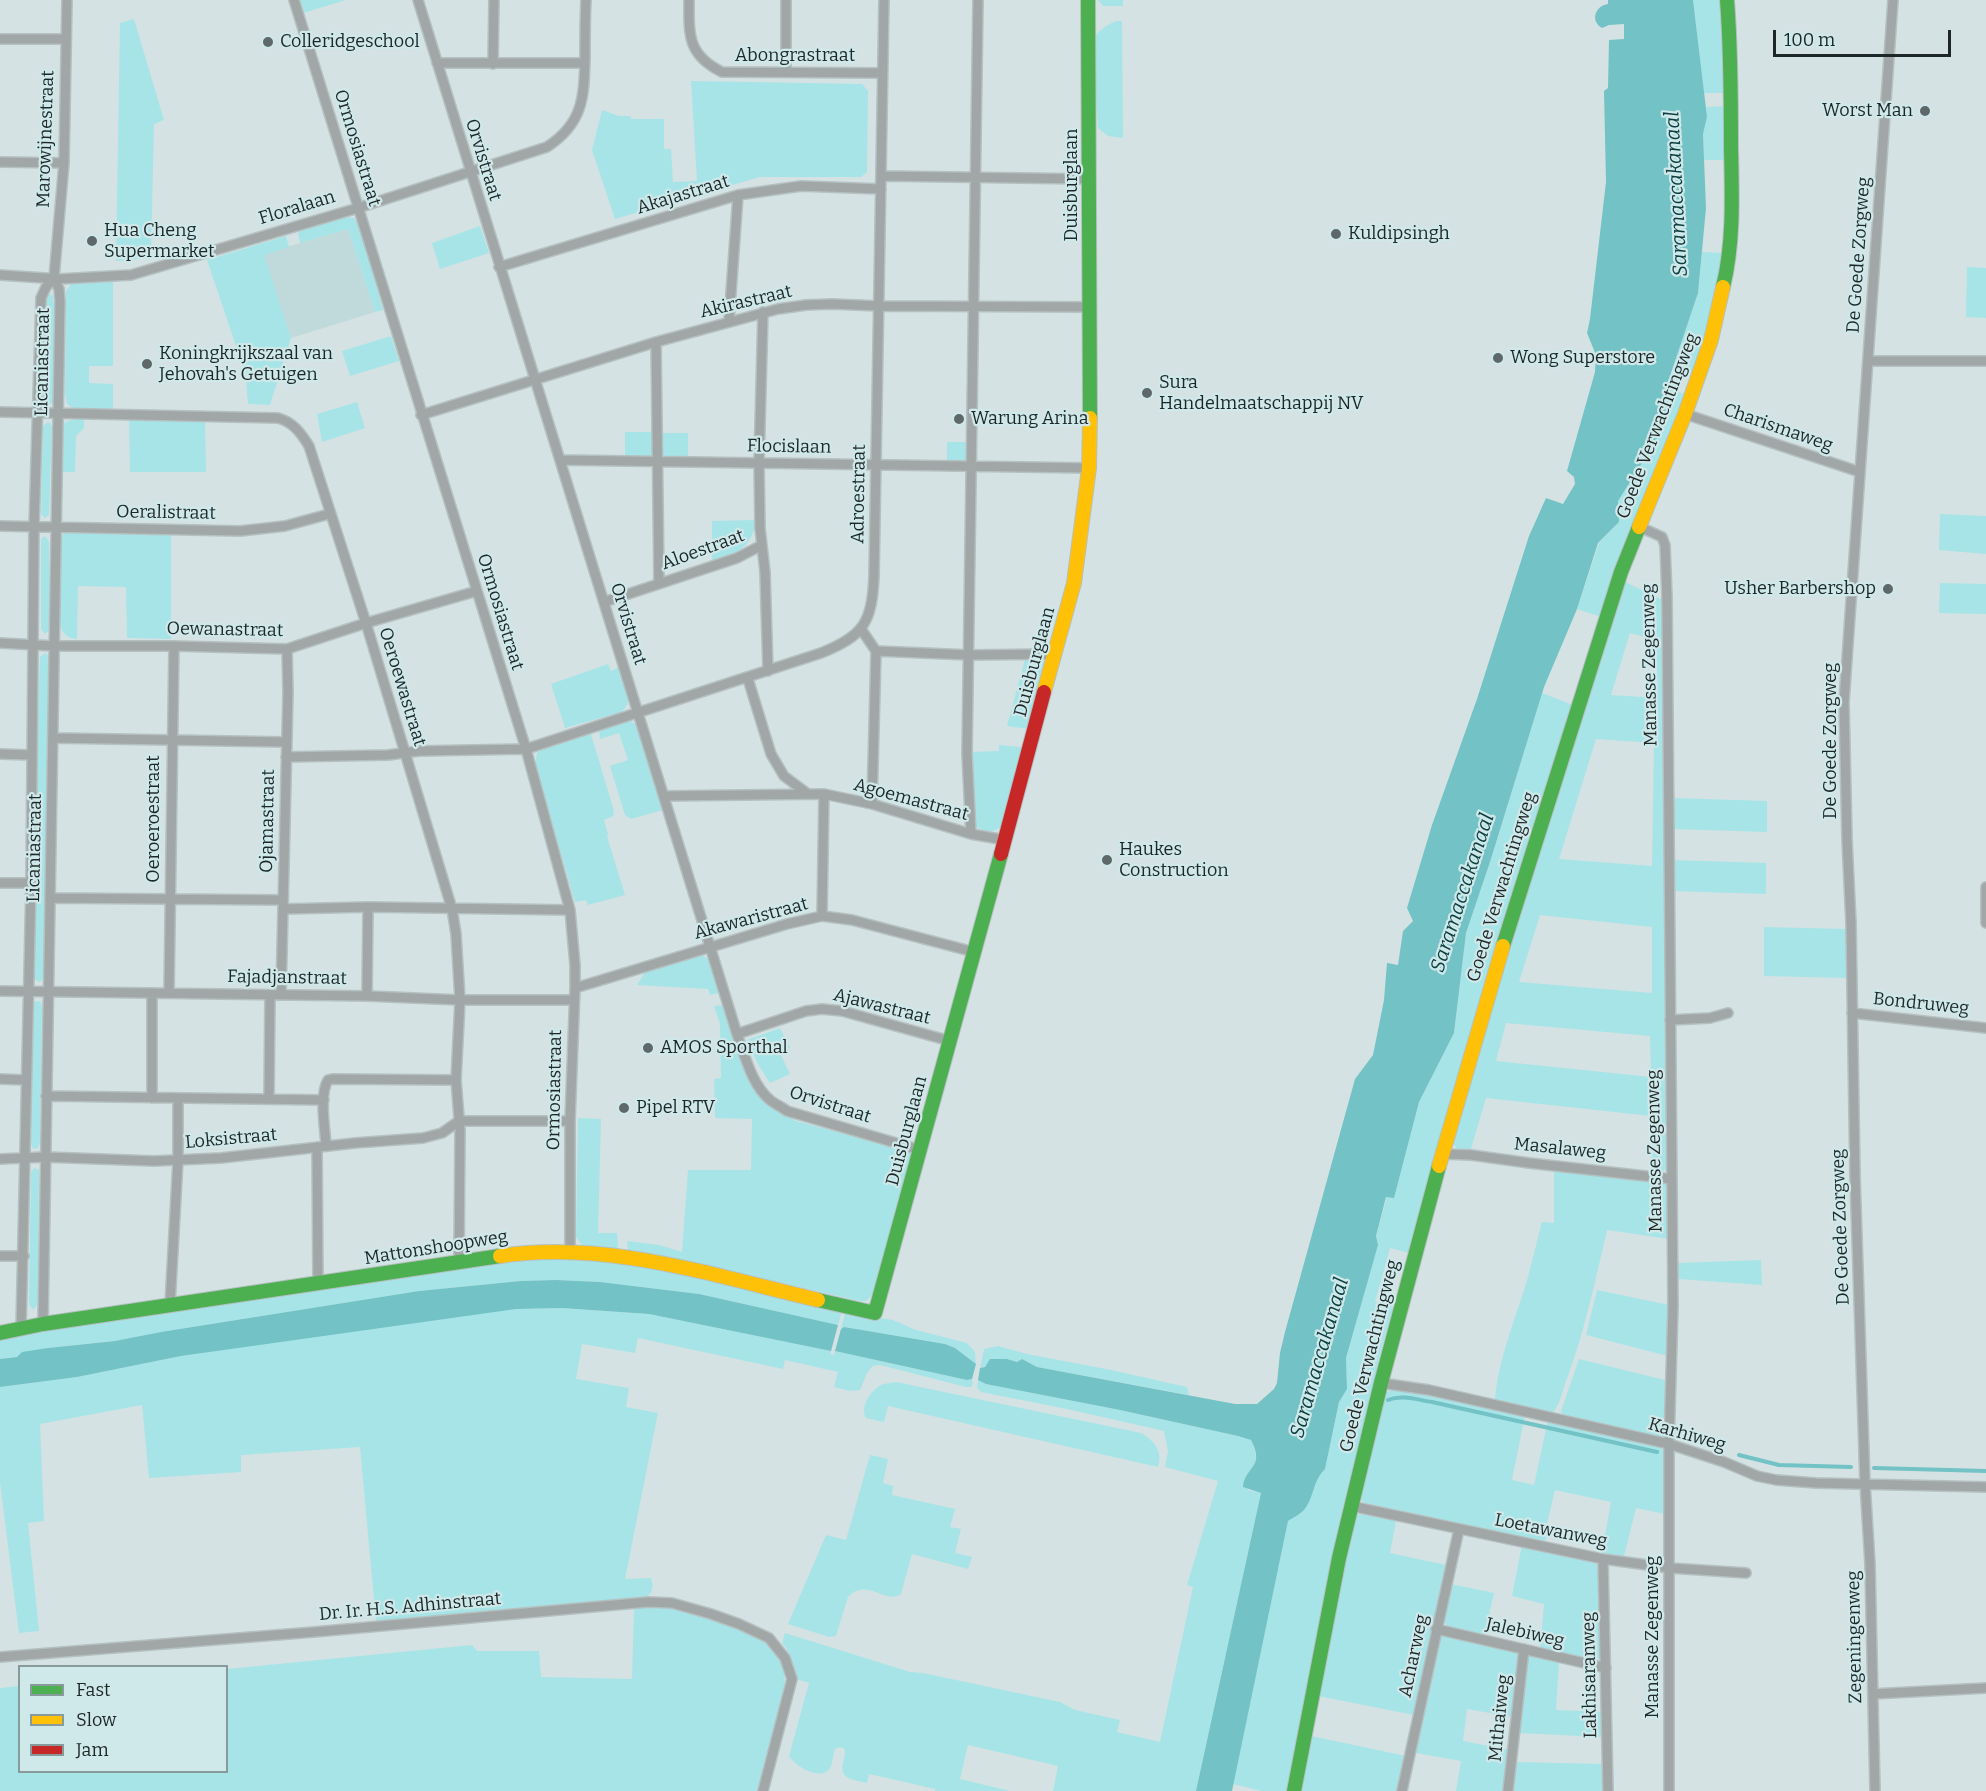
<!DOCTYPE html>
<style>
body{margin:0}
#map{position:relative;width:1986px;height:1791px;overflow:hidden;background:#d5e2e3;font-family:Bitter,serif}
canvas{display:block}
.legend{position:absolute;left:18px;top:1665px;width:210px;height:108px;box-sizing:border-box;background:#cfe8e9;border:2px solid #889b9c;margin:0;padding:8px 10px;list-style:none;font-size:18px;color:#1e2728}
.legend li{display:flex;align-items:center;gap:12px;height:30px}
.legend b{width:30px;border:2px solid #889b9c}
.scale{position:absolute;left:1773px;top:30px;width:178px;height:27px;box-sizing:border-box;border:3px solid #1e2728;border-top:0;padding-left:8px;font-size:18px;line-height:21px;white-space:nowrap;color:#1e2728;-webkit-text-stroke:4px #cfe8e9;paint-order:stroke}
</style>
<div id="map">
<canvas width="1986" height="1791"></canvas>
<ul class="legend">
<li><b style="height:8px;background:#4caf50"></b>Fast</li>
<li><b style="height:8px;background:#ffc107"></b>Slow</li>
<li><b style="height:8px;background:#c62828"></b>Jam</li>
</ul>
<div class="scale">100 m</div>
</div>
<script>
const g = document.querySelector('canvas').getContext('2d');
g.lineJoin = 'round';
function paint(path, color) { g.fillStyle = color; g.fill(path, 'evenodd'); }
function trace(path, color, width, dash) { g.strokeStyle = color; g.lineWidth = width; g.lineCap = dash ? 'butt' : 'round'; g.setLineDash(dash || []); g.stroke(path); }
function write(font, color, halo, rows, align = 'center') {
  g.font = font + ' Bitter,serif'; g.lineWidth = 4.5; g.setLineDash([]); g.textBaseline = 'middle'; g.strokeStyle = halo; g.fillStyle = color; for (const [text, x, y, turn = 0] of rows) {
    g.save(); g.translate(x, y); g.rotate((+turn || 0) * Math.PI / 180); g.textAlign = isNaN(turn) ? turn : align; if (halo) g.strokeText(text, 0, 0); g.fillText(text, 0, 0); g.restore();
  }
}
paint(new Path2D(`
 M348 229 375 312 291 338 263 254Z`), '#c0d9da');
paint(new Path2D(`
 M299 0H346L303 13Z
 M1098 0H1123V6H1103Z
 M1693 0H1722L1725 93H1704Z
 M134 19 164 120 154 124 151 254 133 260 116 261 120 23Z
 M1117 21H1122L1123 138 1108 136 1098 128 1093 41C1097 31 1107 24 1117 21Z
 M691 81 862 84 868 91 867 172 861 177H760L615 219 592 150 602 110 619 116H631V119H664V149H671L673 182 697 181Z
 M1726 106 1727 160H1704L1703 134 1707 117 1706 107Z
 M345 217 354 218 361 229 383 310 375 312 348 229 300 243 298 232Z
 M480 226 489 253 440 269 432 243Z
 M286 236 289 247 264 255 291 338 270 405 248 404 244 356 239 355 207 260Z
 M1702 252 1723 253 1717 297 1693 378 1672 370 1698 293Z
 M1967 267 1986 268V318L1966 317Z
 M113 280V366H89V383L113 384V409H74L67 404 65 394 66 291 71 284Z
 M50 294 53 296 55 315 53 400V403L49 405 44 400 46 300Z
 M391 336 399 361 350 376 342 351Z
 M1670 388 1687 395 1601 617 1577 609 1599 543 1619 522 1618 501 1656 441 1669 406Z
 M357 402 365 428 322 442 317 414Z
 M76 418 84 419V428L76 436 75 472H62L63 426 64 423Z
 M129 419 205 421 206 472H130Z
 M48 422 50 423 52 427 49 515 45 518 41 514 43 426Z
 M625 432H653L652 457H625Z
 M663 433H688V457H663Z
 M947 442H967V462L947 461Z
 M1940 514 1986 516V554L1939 550Z
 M756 520C753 545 736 557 712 561V521Z
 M69 533 171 534V639L127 638 126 587 78 586 77 639C66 638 61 633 60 622V542L63 534Z
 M45 536 49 542 50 630 45 634 41 629V539Z
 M1623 581 1663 600 1668 1167C1663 1173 1659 1173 1652 1172L1651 1116 1486 1098 1470 1152 1457 1149 1452 1142 1510 943ZM1630 633 1656 640 1658 698 1611 695ZM1596 739 1654 743 1652 866 1559 859ZM1540 915 1652 927V993L1519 982ZM1506 1023 1650 1036 1651 1077 1496 1061Z
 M1940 583 1986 584V614L1939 613Z
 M45 653 49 656 43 978 41 981 39 982 34 979 33 974C37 868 35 762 40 657Z
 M1025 659 1043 660 1046 665 1028 729 1007 726Z
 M608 664 611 671 619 667C623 681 636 702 621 712L565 728 551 684Z
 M1542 693 1573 705 1410 1253 1390 1248 1375 1302 1393 1307 1378 1361 1380 1365 1289 1791H1262L1233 1784 1288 1521C1293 1518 1300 1514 1304 1509 1315 1496 1312 1482 1325 1469L1339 1402 1347 1389 1346 1358 1378 1245 1376 1236 1387 1196 1394 1197 1419 1102 1454 1033 1466 933 1490 862Z
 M630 721 637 725 663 810 631 819 625 815 610 766 628 760 619 733 600 739 599 730Z
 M591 734 614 811 613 816 604 820 608 834 607 836 625 895 588 905 586 900 575 902 535 765 537 753 543 748Z
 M999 745 1021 747V759L1003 823C997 834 984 833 975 826L971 752 999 751Z
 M1673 798 1767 801V832L1672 829Z
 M1672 860 1766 863V894L1671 891Z
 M1764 927 1846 929 1847 978 1764 976Z
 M702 955 708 959 719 993 710 995 708 989 637 985 645 972Z
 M39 1001 41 1002 42 1009 40 1142 38 1148 33 1149 30 1140 33 1005V1002Z
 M723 1005 747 1077 767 1104 796 1121 901 1149 910 1153 911 1157 875 1292 866 1301H860L668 1257 628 1250 627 1241 659 1245 682 1252 688 1170H751L752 1119 715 1118 714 1079 721 1078 720 1024 714 1006Z
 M780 1028 790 1048 780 1053 790 1074 770 1083 759 1066 747 1040Z
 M578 1118 601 1119 598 1233H617L618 1249 582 1245 576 1237Z
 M34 1168 39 1170V1173L38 1304 34 1309H32L29 1304 31 1172Z
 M1554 1168 1665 1181 1668 1184 1670 1239 1607 1230C1595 1282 1584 1334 1565 1384 1562 1393 1559 1407 1552 1413L1495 1399C1499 1356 1516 1318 1528 1277 1533 1259 1537 1240 1542 1222L1554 1223Z
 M565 1257 638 1265 842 1311 838 1325 699 1294 600 1282 556 1280 521 1281 419 1291 161 1332 115 1341 48 1348 17 1357 0 1359V1337L499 1261Z
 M1761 1260 1762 1285 1678 1279V1263Z
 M1597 1290 1669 1305 1668 1356 1586 1335Z
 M562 1308 649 1314 831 1351 830 1354 834 1355 835 1351 967 1380 972 1379 973 1384 971 1387H966L880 1365 873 1366 867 1373 860 1390 850 1391 834 1387 838 1372 785 1360 783 1369 638 1338 635 1353 582 1344 576 1379 629 1388 626 1407 658 1413 625 1579 651 1578C654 1587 653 1591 646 1598L376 1621 360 1447 241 1455V1472L149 1478 142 1405 40 1424 44 1521 28 1523 39 1631 19 1633 0 1482V1387L77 1377 181 1356 344 1332 482 1313 516 1309Z
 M845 1313 893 1320 916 1330 967 1343 975 1352 976 1364 955 1348 945 1344 844 1327 841 1329Z
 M998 1346 1027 1354 1111 1370 1187 1387 1189 1395 1037 1367 1022 1359 1017 1362 1007 1359 980 1368 984 1349Z
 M1579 1359 1669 1381 1666 1434 1664 1437 1661 1438 1563 1416 1561 1411Z
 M978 1380 987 1384 1120 1410 1238 1436 1251 1440C1260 1458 1256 1466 1244 1480L1248 1490 1261 1493 1196 1791H1053L1058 1766 968 1745 960 1779 1010 1791H935V1789L869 1774 867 1783C855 1780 839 1780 843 1763 844 1757 846 1754 844 1748L840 1747 835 1749C833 1755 833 1763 830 1768 821 1782 795 1766 789 1756L809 1683 796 1679 787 1649 782 1643 785 1633 910 1672 923 1673 1060 1702 1075 1710 1120 1720 1117 1732 1160 1742 1193 1587 1187 1585 1218 1481 1165 1467 1168 1451 1164 1431 1067 1409 981 1392 977 1388Z
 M896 1382 1141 1433C1155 1441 1163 1452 1158 1467L888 1406 884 1422 866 1418C860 1407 870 1391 881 1385 886 1383 892 1383 896 1382Z
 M1392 1390 1425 1393 1525 1415 1512 1480 1534 1485 1548 1420 1662 1447 1665 1456V1514L1636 1508 1624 1556 1602 1553 1611 1502 1555 1490 1545 1532 1548 1533 1545 1542 1365 1503 1361 1500 1358 1494 1383 1394Z
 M870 1455 888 1459 883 1483 893 1486 892 1495 955 1509 950 1527 961 1529 955 1553 972 1557 968 1569 912 1554 901 1594C884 1605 868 1577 848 1597L836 1636 829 1637 788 1624 826 1535 846 1540Z
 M1364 1514 1396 1521 1390 1553 1446 1565 1414 1715 1318 1696 1353 1519 1357 1515Z
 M1522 1545 1596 1562 1600 1574 1601 1655 1595 1662 1540 1649 1544 1604 1512 1596Z
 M1451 1584 1494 1593 1484 1636 1448 1628 1443 1619Z
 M643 1607C655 1608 668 1608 680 1609 703 1613 763 1635 777 1653 784 1663 785 1678 785 1689L758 1791H0V1688L19 1686 20 1772H226L227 1669 472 1645 477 1651H539L541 1677 632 1679 634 1609Z
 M1442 1635 1517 1651 1520 1656 1513 1717 1467 1709 1463 1741 1510 1750 1505 1791H1456L1461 1761 1416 1753 1437 1642Z
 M1529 1655 1559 1660 1556 1710 1602 1712V1737L1517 1733 1527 1656Z
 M1311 1736 1406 1756 1398 1791H1299Z
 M1516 1762 1603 1764V1791H1513Z`), '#a7e4e7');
paint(new Path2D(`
 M1608 0H1693L1707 117 1703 134 1706 208 1698 293 1671 373 1669 406 1656 441 1618 501 1619 522 1598 543 1577 609 1544 687 1490 862 1466 933 1454 1033 1419 1102 1394 1198 1386 1197 1376 1236 1378 1245 1346 1358 1347 1389 1339 1402 1325 1469C1312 1482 1315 1496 1304 1510 1300 1514 1293 1518 1288 1521L1232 1791H1196L1261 1493 1243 1487C1244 1467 1266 1468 1251 1440L1238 1436 1120 1410 986 1384 978 1380 980 1368 985 1367 990 1359H1007L1017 1362 1022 1359 1037 1367 1235 1404H1257L1274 1389 1277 1383 1280 1353 1285 1332 1355 1079 1373 1055 1384 1000 1387 963 1398 965 1403 931 1413 921 1407 908 1432 825 1477 699 1529 536 1546 498 1563 504 1575 484 1574 477 1567 471 1595 372 1596 355 1587 333 1590 319 1606 182 1604 91 1608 88 1609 40 1624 39V24L1609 25 1602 28C1590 21 1595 6 1608 4Z
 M556 1280 600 1282 699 1294 838 1325 831 1351 649 1314 562 1308 516 1309 181 1356 77 1377 0 1387V1359L17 1357 22 1352 48 1348 115 1341 161 1332 419 1291 521 1281Z
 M844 1327 945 1344 955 1348 976 1364 972 1379 967 1380 835 1351 841 1329Z`), '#72c2c6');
trace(new Path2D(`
 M1388 1400C1402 1394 1418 1400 1432 1402L1657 1452
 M1739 1455 1779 1465 1851 1467
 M1874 1468 1986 1471`), '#72c2c6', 4);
const street = new Path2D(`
 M294 0 526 749 570 910 575 965V988L570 1121V1251
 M418 0 737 1034C745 1056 752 1085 770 1100 775 1104 782 1107 787 1111L920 1150
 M689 0C689 34 687 55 722 72L882 73
 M786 0V72
 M0 39H66
 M437 63H584
 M493 64 494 0
 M0 162 64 163
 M881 176 1089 179
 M499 267 738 195 801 186 881 189
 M0 275 59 279 131 275 358 208 547 147C584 123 584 96 585 57 585 38 585 19 586 0
 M763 312 759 463 760 528 765 572 768 671
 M729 321 738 195
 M656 342 659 584
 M1869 361H1986
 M0 412 278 418C293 422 301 433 309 446L366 623 452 909 456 934 460 1000 456 1080 460 1130 459 1261
 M1685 414 1860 472
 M421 415 656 342 778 309 806 305 832 304 879 306 1091 307
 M560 460 1089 468
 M0 526 240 531 285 526 329 514
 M1640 527 1662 537 1665 545 1667 597 1673 1306 1669 1444V1791
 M604 602 737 558 762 545
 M861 629 876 651 872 804
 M0 643 54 646H174L287 649 366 623 477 591
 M876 651 970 655 1055 654
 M748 679 771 754 784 776 808 794
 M54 738 286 742
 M0 754 31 755
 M286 757 388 755 419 751 526 749 821 653C864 636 872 622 874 576L884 0
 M664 796 824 794 872 804 971 834 1005 840
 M971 834 967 754 978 0
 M0 883H31
 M1986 887V923
 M50 898 283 900
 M284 909 368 907 570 910
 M822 916 824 794
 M575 988 787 924 822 916 852 920 974 952
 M0 991 367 996 460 1000H574
 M152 993V1098
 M169 993 174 646
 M281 995 288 692 287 649
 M367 996 368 907
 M1852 1013 1986 1028
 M1670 1020 1710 1018 1728 1013
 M737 1034 806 1011 822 1009 842 1011 950 1041
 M0 1079 26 1080
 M46 1096 324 1100
 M269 1099 270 995
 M326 1145C325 1128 319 1095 328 1080L332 1079 456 1080
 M317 1147 318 1284
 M1443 1154 1471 1155 1529 1163 1672 1179
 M0 1159 45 1157 154 1161 221 1158 355 1143 423 1138 442 1133 459 1121H570
 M0 1256H24
 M170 1305 178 1160V1098
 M43 1324 60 301 59 289 54 278 64 163 67 0
 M21 1330 31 883 34 527 41 298 46 287 54 278
 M1381 1383 1429 1390 1669 1444 1724 1462 1757 1476 1776 1480 1816 1483 1986 1487
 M1351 1506 1603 1559 1670 1568 1746 1573
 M1603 1559 1608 1791
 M1436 1629 1606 1668
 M0 1657 314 1632 648 1602 672 1603 711 1614 739 1624 769 1638 785 1658 792 1679 763 1791
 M1873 1694 1986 1688
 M1402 1791 1459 1529
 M1508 1791 1524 1649
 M1875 1791 1870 1564 1865 1483 1855 1176 1851 923 1847 840 1844 702 1893 0`);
const fast = new Path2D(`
 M1088 0 1090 418
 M1723 287C1734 242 1732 195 1731 148 1731 99 1731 49 1727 0
 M1503 946 1621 572 1639 527
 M818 1300 875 1313 1001 854
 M0 1333 43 1324 500 1256
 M1294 1791 1339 1558 1381 1383 1439 1166`);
const slow = new Path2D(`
 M1639 527 1685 414 1711 340 1723 287
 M1044 692 1074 583 1089 468 1090 418
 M1439 1166 1503 946
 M500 1256C607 1240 715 1276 818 1300`);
const jam = new Path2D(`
 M1001 854 1044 692`);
trace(street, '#b5c0c1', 12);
trace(fast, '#b5c0c1', 16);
trace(slow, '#b5c0c1', 16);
trace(jam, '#b5c0c1', 16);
trace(street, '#a1a6a6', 9);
trace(fast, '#4caf50', 14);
trace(slow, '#ffc107', 14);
trace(jam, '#c62828', 14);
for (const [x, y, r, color] of [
 [268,42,6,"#5e6869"],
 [1925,111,6,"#5e6869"],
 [1336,234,6,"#5e6869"],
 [92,241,6,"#5e6869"],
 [1498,358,6,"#5e6869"],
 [147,364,6,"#5e6869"],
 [1147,393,6,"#5e6869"],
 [959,419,6,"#5e6869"],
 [1888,589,6,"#5e6869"],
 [1107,860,6,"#5e6869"],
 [648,1048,6,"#5e6869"],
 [624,1108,6,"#5e6869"]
]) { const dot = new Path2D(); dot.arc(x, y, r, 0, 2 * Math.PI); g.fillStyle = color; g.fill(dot); trace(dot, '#cfe8e9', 2); }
write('18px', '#1e2728', '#cfe8e9', [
 ["Colleridgeschool",280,42],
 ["Worst Man",1913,111,"right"],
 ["Hua Cheng",104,231],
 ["Supermarket",104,252],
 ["Kuldipsingh",1348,234],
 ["Koningkrijkszaal van",159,354],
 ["Jehovah's Getuigen",159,375],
 ["Wong Superstore",1510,358],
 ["Sura",1159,383],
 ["Handelmaatschappij NV",1159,404],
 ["Warung Arina",971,419],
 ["Usher Barbershop",1876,589,"right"],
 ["Haukes",1119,850],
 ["Construction",1119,871],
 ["AMOS Sporthal",660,1048],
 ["Pipel RTV",636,1108]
], 'left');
write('18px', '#1e2728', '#cfe8e9', [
 ["Abongrastraat",795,56],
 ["Marowijnestraat",46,139,-88],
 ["Ormosiastraat",357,148,73],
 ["Orvistraat",483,160,73],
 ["Duisburglaan",1072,185,-90],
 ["Akajastraat",683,195,-17],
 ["Floralaan",297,208,-17],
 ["De Goede Zorgweg",1859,255,-86],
 ["Akirastraat",746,302,-13],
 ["Licaniastraat",43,362,-89],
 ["Goede Verwachtingweg",1658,426,-69],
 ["Charismaweg",1778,428,19],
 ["Flocislaan",789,447,1],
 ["Adroestraat",859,494,-89],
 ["Oeralistraat",166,513,1],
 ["Aloestraat",703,550,-20],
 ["Ormosiastraat",500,612,73],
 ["Orvistraat",628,624,73],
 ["Oewanastraat",225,630,1],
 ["Duisburglaan",1035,662,-75],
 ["Manasse Zegenweg",1650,665,-91],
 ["Oeroewastraat",402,687,73],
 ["De Goede Zorgweg",1831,741,-90],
 ["Agoemastraat",911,800,15],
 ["Oeroeroestraat",154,819,-90],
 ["Ojamastraat",268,821,-89],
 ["Licaniastraat",35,848,-89],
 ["Goede Verwachtingweg",1502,887,-73],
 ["Akawaristraat",751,919,-15],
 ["Fajadjanstraat",287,978,1],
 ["Bondruweg",1921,1004,6],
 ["Ajawastraat",882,1007,14],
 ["Ormosiastraat",555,1090,-89],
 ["Orvistraat",830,1105,18],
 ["Duisburglaan",907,1131,-75],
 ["Loksistraat",231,1139,-5],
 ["Masalaweg",1560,1149,6],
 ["Manasse Zegenweg",1655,1151,-91],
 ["De Goede Zorgweg",1841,1227,-92],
 ["Mattonshoopweg",436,1248,-9],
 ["Goede Verwachtingweg",1370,1356,-76],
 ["Karhiweg",1687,1435,16],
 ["Loetawanweg",1551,1531,11],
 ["Dr. Ir. H.S. Adhinstraat",410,1607,-5],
 ["Jalebiweg",1525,1633,13],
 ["Manasse Zegenweg",1653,1637,-90],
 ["Zegeningenweg",1855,1637,-91],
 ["Acharweg",1414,1656,-78],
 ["Lakhisaranweg",1590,1675,-91],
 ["Mithaiweg",1500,1718,-84]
]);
write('italic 20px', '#0b3e40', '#cfe8e9', [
 ["Saramaccakanaal",1677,194,-93],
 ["Saramaccakanaal",1463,893,-72],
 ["Saramaccakanaal",1320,1358,-74]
]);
</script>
